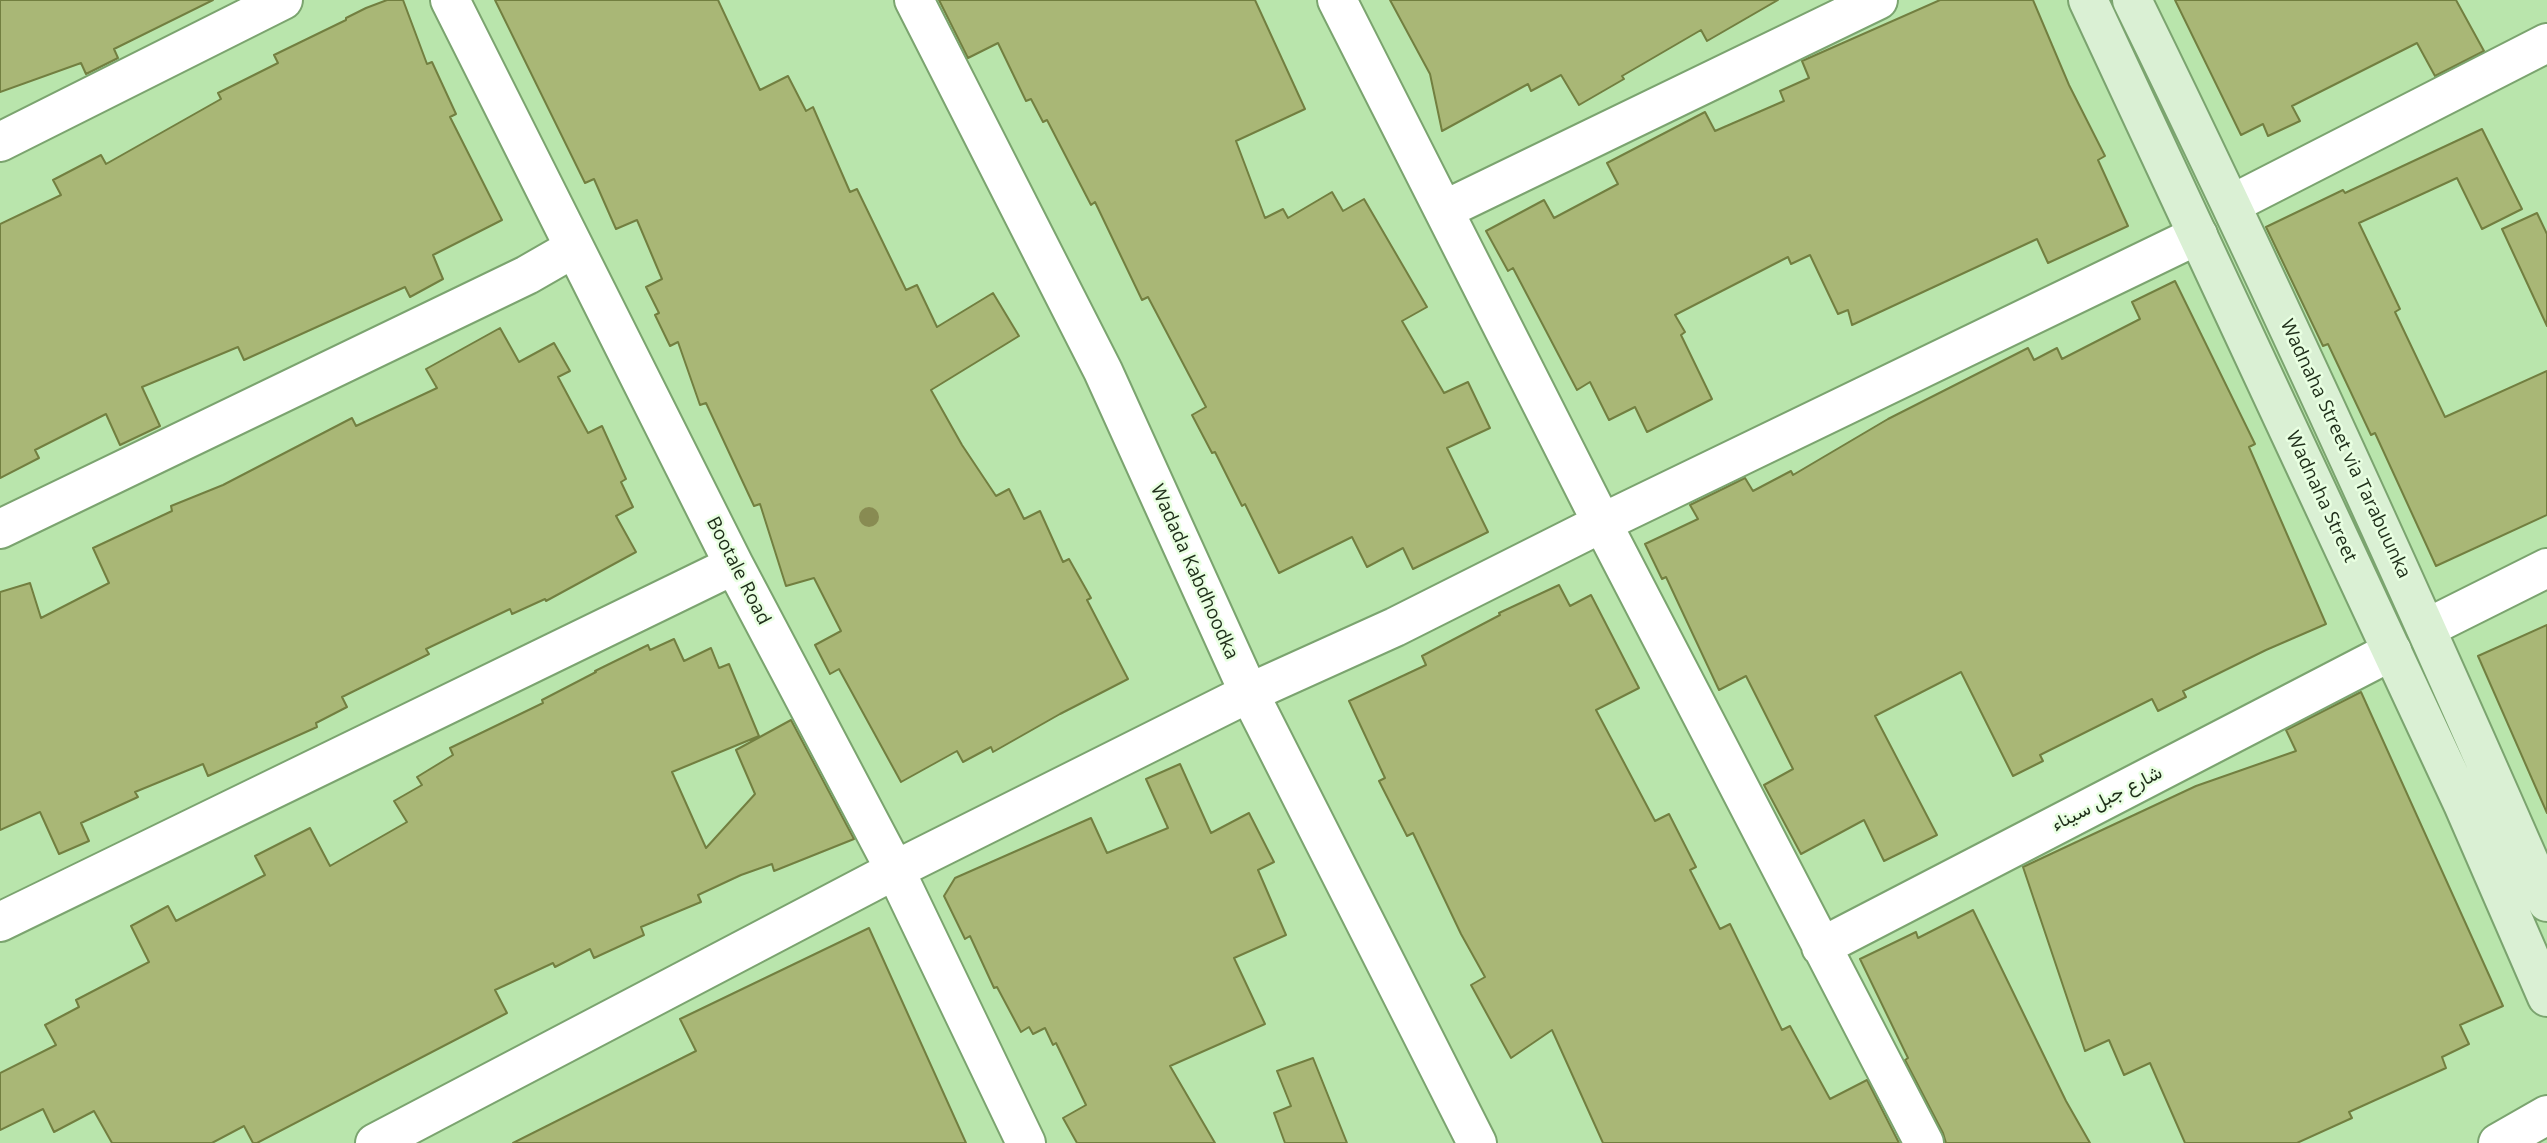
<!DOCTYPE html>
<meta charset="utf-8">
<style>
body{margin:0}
canvas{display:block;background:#b9e5ac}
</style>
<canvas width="2547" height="1143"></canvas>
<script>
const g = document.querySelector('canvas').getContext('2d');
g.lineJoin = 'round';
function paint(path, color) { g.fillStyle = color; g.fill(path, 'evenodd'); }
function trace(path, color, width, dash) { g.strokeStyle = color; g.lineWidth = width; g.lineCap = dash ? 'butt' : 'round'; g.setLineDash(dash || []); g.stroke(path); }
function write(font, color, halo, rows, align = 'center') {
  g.font = font + ' "Open Sans",Vazirmatn,sans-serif'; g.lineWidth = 5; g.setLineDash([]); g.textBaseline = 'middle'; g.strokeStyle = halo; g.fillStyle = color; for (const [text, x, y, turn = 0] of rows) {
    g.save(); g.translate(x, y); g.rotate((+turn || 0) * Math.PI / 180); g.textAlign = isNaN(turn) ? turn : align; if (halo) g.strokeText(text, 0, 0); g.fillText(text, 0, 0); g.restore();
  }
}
const building = new Path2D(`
 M0 0H213L114 49 118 58 86 74 81 63 0 92Z
 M387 0H403L427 64 432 62 456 114 450 117 502 220 433 255 443 279 410 297 405 287 244 360 238 347 142 387 160 426 120 445 106 414 35 450 39 458 0 478V224L61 195 53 180 101 155 106 164 221 99 218 93 278 63 274 55 346 20V18L366 8Z
 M495 0H718L760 90 788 76 806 111 813 107 850 192 857 189 906 290 917 285 937 327 993 293 1019 336 931 390 962 445 996 496 1009 489 1024 519 1040 511 1063 562 1069 559 1091 598 1087 600 1128 679 1060 714 993 752 991 747 963 762 957 751 901 782 839 669 830 674 815 645 841 631 814 578 786 586 760 504 754 506 706 403 700 405 678 342 670 346 655 315 659 313 646 287 662 279 637 220 616 229 594 179 585 183Z
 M939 0H1255L1305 109 1236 141 1265 218 1283 209 1288 218 1332 192 1343 211 1364 199 1427 307 1402 321 1444 393 1468 382 1490 428 1447 448 1488 532 1413 569 1403 548 1367 567 1352 537 1279 573 1245 504 1242 506 1215 452 1212 453 1192 415 1206 407 1148 297 1142 300 1095 202 1091 205 1047 120 1043 122 1031 99 1026 101 998 43 968 58Z
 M1390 0H1778L1707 41 1701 30 1622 76 1624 79 1579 105 1561 75 1531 91 1528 84 1442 131 1430 74Z
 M1940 0H2033L2069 85 2105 156 2098 160 2128 226 2048 263 2037 239 1852 325 1848 310 1838 314 1810 255 1791 264 1788 257 1675 315 1685 332 1681 335 1712 399 1647 432 1635 407 1609 420 1590 382 1577 390 1513 268 1508 271 1486 231 1544 200 1554 218 1618 184 1607 163 1705 112 1715 131 1784 101 1780 91 1809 78 1802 61Z
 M2175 0H2456L2484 51 2435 76 2417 43 2292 106 2300 121 2268 136 2263 124 2241 135Z
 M2482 129 2522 209 2482 229 2457 178 2359 223 2400 309 2395 312 2445 417 2547 371V515L2436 566 2375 433 2371 435 2328 344 2323 346 2266 227 2343 190 2345 193Z
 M2537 213 2547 234V326L2502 229Z
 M2175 281 2255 444 2249 447 2326 624 2266 650 2183 691 2186 697 2158 711 2152 699 2040 755 2043 761 2013 776 1961 672 1875 716 1937 835 1884 861 1864 820 1801 854 1764 785 1793 769 1746 676 1719 690 1666 577 1662 579 1645 544 1698 519 1690 505 1745 478 1753 491 1791 471 1793 475 1888 419 2028 348 2034 360 2057 348 2062 359 2140 319 2132 302Z
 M500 328 519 362 554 343 570 371 558 377 588 433 602 426 626 479 621 482 633 507 616 516 636 552 546 601 545 599 512 614 510 609 426 649 429 654 342 697 347 707 316 723 317 727 208 776 203 764 135 792 138 797 81 823 89 841 59 854 40 812 0 830V592L30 583 41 618 109 583 93 548 172 511 171 506 223 485 352 418 356 426 437 388 426 369Z
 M1559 585 1570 606 1591 595 1639 688 1596 710 1655 821 1669 814 1696 867 1690 870 1720 929 1730 924 1782 1030 1790 1026 1830 1099 1867 1080 1899 1143H1603L1552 1030 1511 1058 1471 985 1485 977 1461 934 1413 833 1407 836 1379 781 1385 778 1349 701 1426 665 1422 656 1500 615 1499 613Z
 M2547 625V813L2478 656Z
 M674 639 684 661 711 648 719 668 729 664 759 736 672 772 706 848 755 794 736 750 791 720 854 839 774 871 772 864 741 875 698 895 701 902 641 927 644 935 594 958 590 949 555 967 553 963 495 990 507 1013 257 1143H253L244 1126 212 1143H112L94 1111 54 1132 43 1109 0 1130V1073L56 1045 45 1025 79 1007 76 1000 149 962 131 926 168 906 176 921 265 875 255 856 310 828 330 866 407 822 394 801 422 785 417 777 453 755 450 748 543 703 542 700 596 672 595 671 648 645 650 650Z
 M2361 692 2503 1006 2460 1025 2469 1044 2442 1057 2446 1068 2349 1112 2352 1118 2297 1143H2185L2150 1063 2124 1075 2109 1040 2085 1051 2023 867 2196 786 2296 751 2286 730Z
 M1180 764 1211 833 1249 813 1274 862 1258 870 1286 935 1234 958 1265 1024 1170 1066 1215 1143H1077L1063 1118 1086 1105 1056 1043 1053 1045 1045 1028 1033 1034 1029 1027 1021 1032 997 987 994 988 970 936 965 939 944 896 955 878 1091 818 1107 853 1168 828 1146 779Z
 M1973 910 2066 1101 2090 1143H1946L1943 1133 1905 1060 1908 1058 1860 959 1916 932 1918 938Z
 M869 928 966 1143H513L696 1051 680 1019Z
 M1313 1058 1347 1143H1285L1274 1113 1291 1106 1277 1071Z`);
paint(building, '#a9b776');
trace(building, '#727f40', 2);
const street = new Path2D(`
 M450 0 734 565 895 870 1026 1143
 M914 0 1103 371 1249 693 1477 1143
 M1337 0 1602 523 1924 1143
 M0 142 283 0
 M2232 204 2547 43
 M1444 210 1878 0
 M0 529 527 275 574 248
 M2427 628 2547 568
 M0 922 734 565
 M1821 947 2392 651
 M375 1143 895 870 1249 693 1395 627 1602 523 2198 235
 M2498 1143 2547 1115`);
const secondary = new Path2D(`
 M2088 0 2463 804 2547 997
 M2132 0C2278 297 2414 598 2547 902`);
trace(street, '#7ba46f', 42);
trace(secondary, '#7ba46f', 42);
trace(street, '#fff', 38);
trace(secondary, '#daf0d4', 38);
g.fillStyle = '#888b52';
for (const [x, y] of [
 [869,517]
]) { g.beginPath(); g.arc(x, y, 10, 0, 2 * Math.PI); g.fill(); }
write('19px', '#1e2e19', '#e9ffe2', [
 ["Wadnaha Street via Tarabuunka",2345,449,65],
 ["Wadnaha Street",2321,497,65],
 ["Bootale Road",738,571,63],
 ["Wadada Kabdhoodka",1194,572,66],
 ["شارع جبل سيناء",2107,799,-27]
]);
</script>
